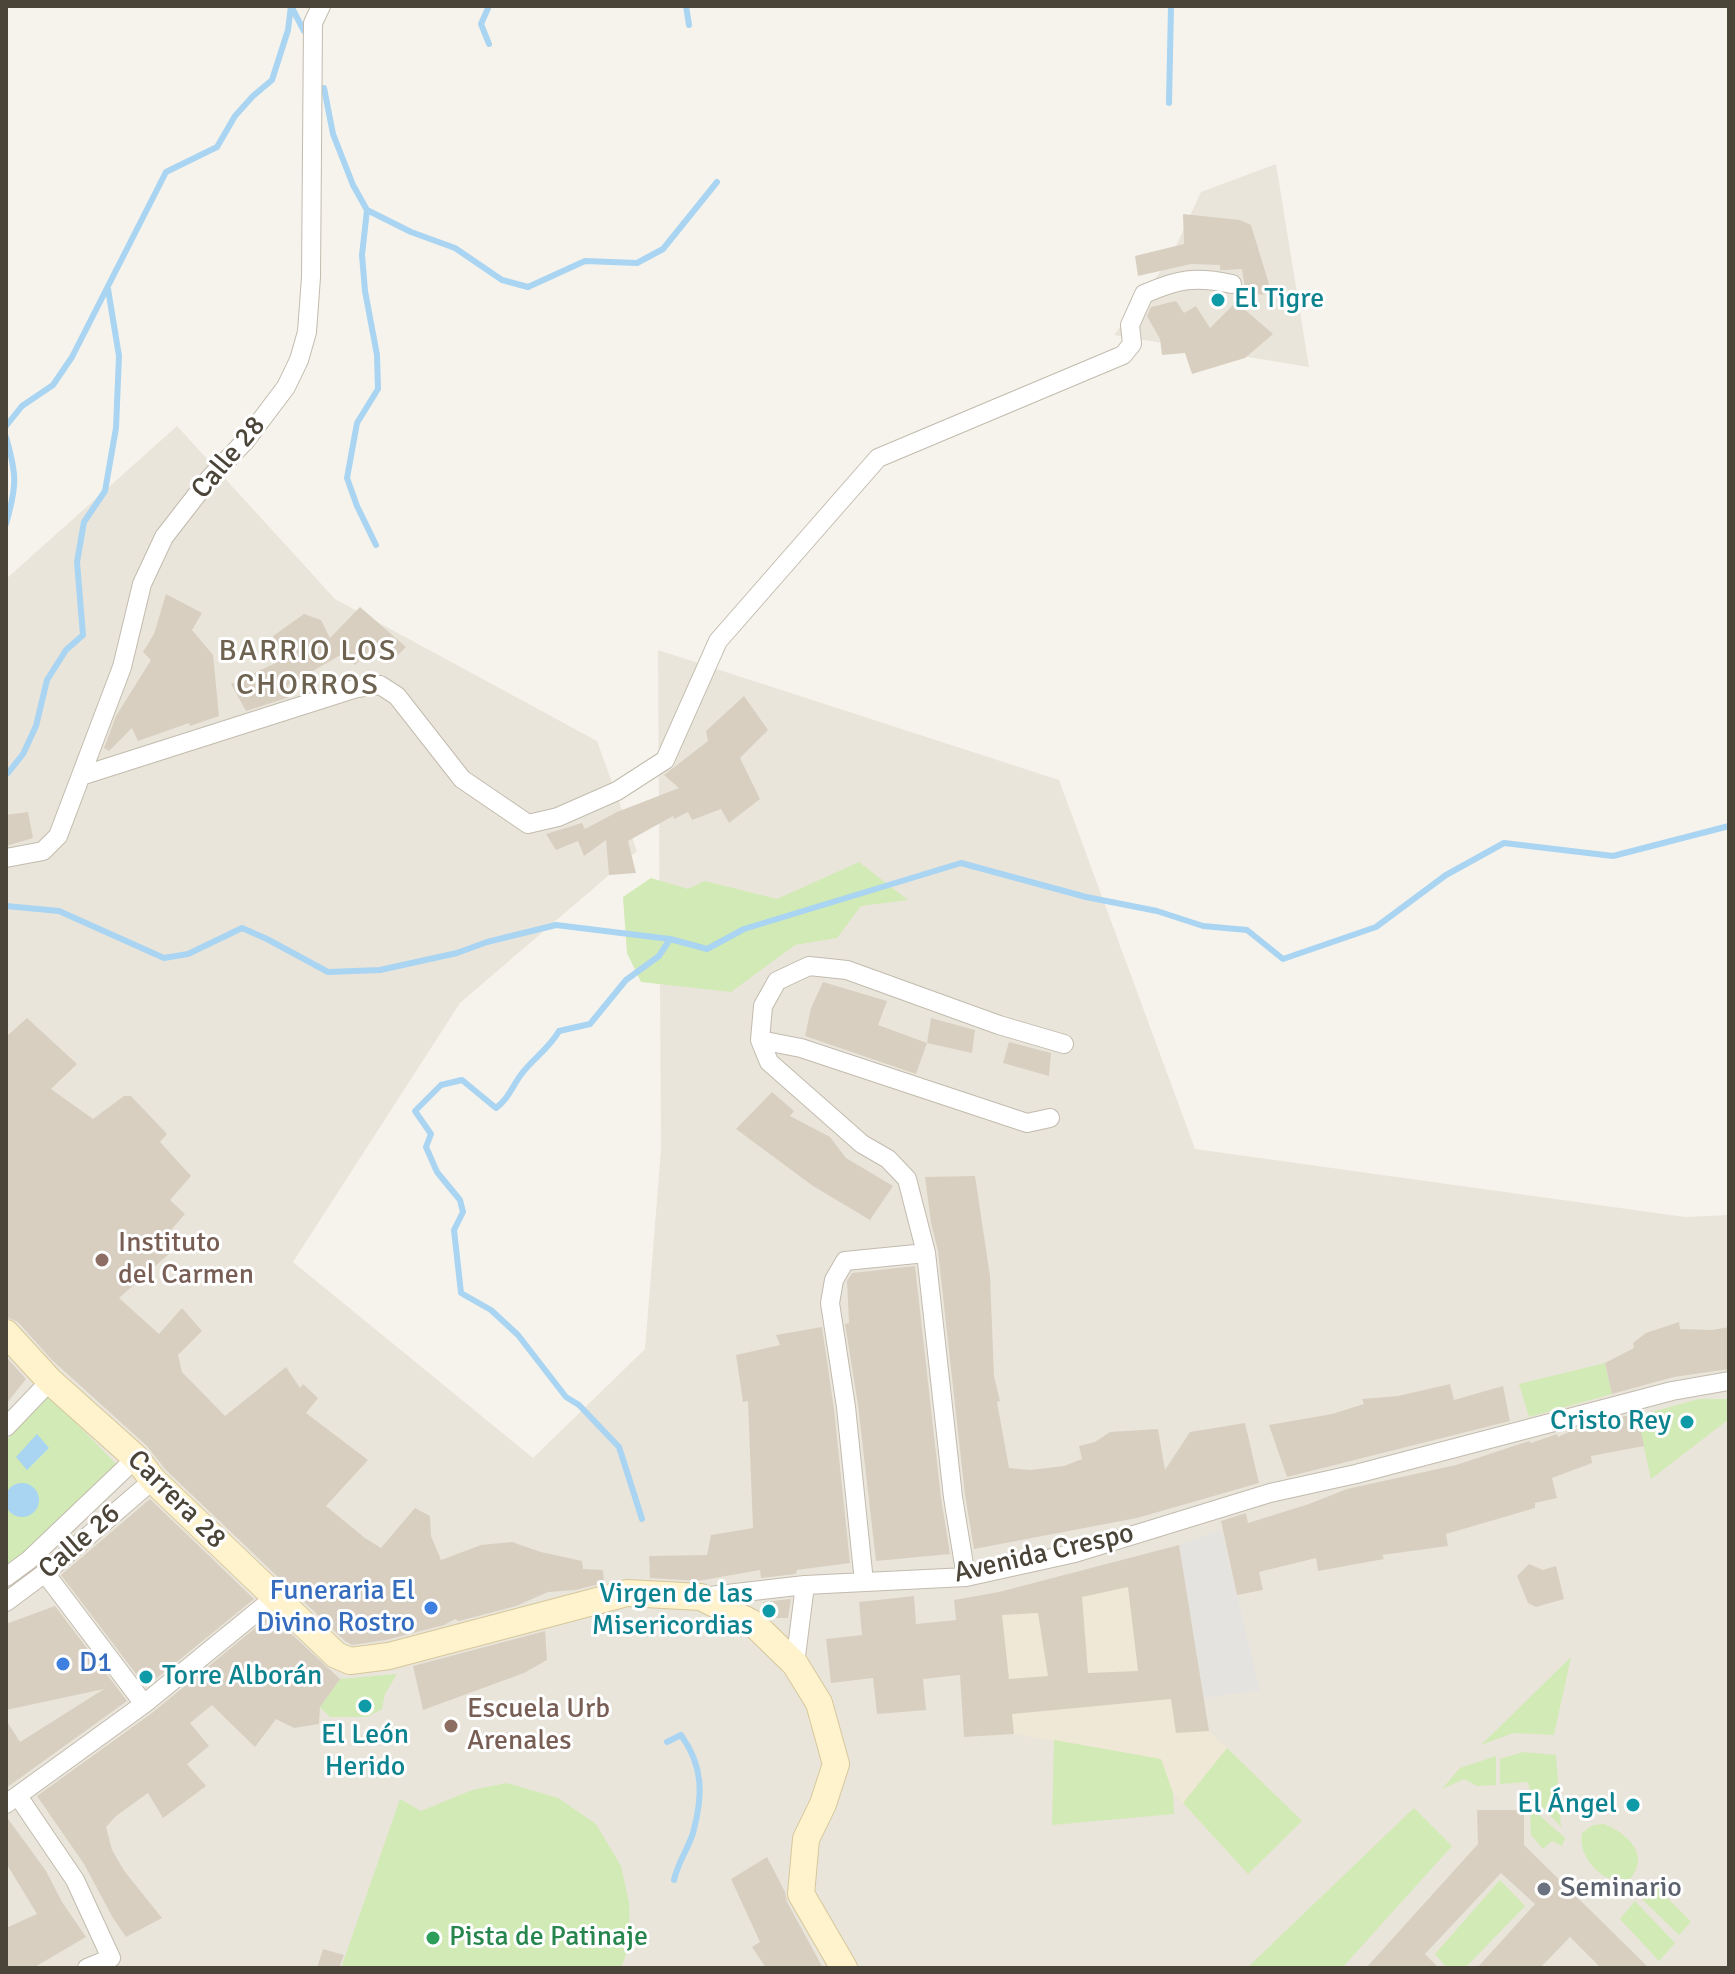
<!DOCTYPE html>
<meta charset="utf-8">
<style>
body{margin:0}
#map{position:relative;width:1735px;height:1974px;overflow:hidden;background:#f6f3ec;font-family:Signika,sans-serif}
canvas{display:block}
.frame{position:absolute;inset:0;border:8px solid #4b4439;pointer-events:none}
</style>
<div id="map">
<canvas width="1735" height="1974"></canvas>
<div class="frame"></div>
</div>
<script>
const g = document.querySelector('canvas').getContext('2d');
g.lineJoin = 'round';
function paint(path, color) { g.fillStyle = color; g.fill(path, 'evenodd'); }
function trace(path, color, width, dash) { g.strokeStyle = color; g.lineWidth = width; g.lineCap = dash ? 'butt' : 'round'; g.setLineDash(dash || []); g.stroke(path); }
function write(font, color, halo, rows, align = 'center') {
  g.font = font + ' Signika,sans-serif'; g.lineWidth = 6; g.setLineDash([]); g.textBaseline = 'middle'; g.strokeStyle = halo; g.fillStyle = color; for (const [text, x, y, turn = 0] of rows) {
    g.save(); g.translate(x, y); g.rotate((+turn || 0) * Math.PI / 180); g.textAlign = isNaN(turn) ? turn : align; if (halo) g.strokeText(text, 0, 0); g.fillText(text, 0, 0); g.restore();
  }
}
paint(new Path2D(`
 M1276 164 1309 367 1114 335 1171 257 1201 192Z
 M177 426 335 599 597 741 637 851 460 1003 293 1262 533 1458 645 1349 661 1150 658 650 1059 780 1195 1149 1685 1217 1729 1215V1968H6V579Z`), '#eae5da');
paint(new Path2D(`
 M1148 1553 1176 1732 1209 1731 1302 1821 1248 1874 1173 1793 1160 1759 1014 1734 999 1592Z`), '#efe8d6');
paint(new Path2D(`
 M859 862 908 900 861 906 837 938 795 945 731 992 641 982 627 953 623 897 651 878 688 889 705 881 777 899Z
 M1605 1363 1612 1394 1529 1417 1519 1384Z
 M49 1395 116 1464 6 1570V1441Z
 M1699 1399H1729V1419L1651 1479 1637 1416Z
 M1571 1657 1554 1735 1513 1733 1481 1745Z
 M397 1674 385 1694 382 1709 367 1717H330L320 1707 340 1679Z
 M1054 1740 1161 1759 1173 1793 1174 1814 1052 1825Z
 M1227 1748 1302 1821 1248 1874 1183 1803Z
 M1523 1752 1556 1755 1561 1827 1531 1795 1528 1782 1500 1784V1759Z
 M1496 1756V1785L1477 1786 1464 1779 1442 1789 1460 1768Z
 M507 1783 558 1798 596 1824 621 1866 629 1902 630 1944 621 1968H341L400 1799 421 1811 472 1790Z
 M1530 1807 1565 1838 1562 1846 1552 1841 1543 1849 1531 1835Z
 M1414 1808 1452 1846 1342 1968H1247Z
 M1604 1824C1627 1833 1651 1855 1630 1879 1605 1888 1577 1858 1582 1833L1593 1825Z
 M1500 1880 1525 1906 1465 1968H1447L1435 1954Z
 M1652 1882 1691 1922 1679 1935 1639 1896Z
 M1635 1901 1675 1943 1659 1961 1620 1919Z`), '#d2eab5');
paint(new Path2D(`
 M1221 1530 1260 1690 1204 1698 1179 1545Z`), '#e5e3e0');
paint(new Path2D(`
 M37 1434 49 1448 27 1470 16 1457Z
 M5 1500a17 17 0 1 1 34 0a17 17 0 1 1-34 0Z`), '#a9d4f2');
trace(new Path2D(`
 M291 6 304 31
 M686 6 689 25
 M489 44 481 24 489 6
 M324 88 333 134 353 185 367 210 411 232 455 248 502 280 528 287 585 261 637 263 663 249 717 182
 M1169 103 1171 6
 M367 210 362 255 365 291 377 355 378 389 357 423 347 478 357 506 376 545
 M6 426 22 406 53 385 72 357 166 172 217 147 235 116 253 96 272 80 288 30 291 6
 M6 437C17 475 17 485 6 524
 M8 773 23 754 36 726 47 680 66 650 83 635 77 562 84 522 105 491 116 428 119 356 108 289
 M6 906 59 911 164 958 188 954 242 928 267 939 328 972 380 970 457 953 487 942 556 925 670 939
 M642 1519 619 1447 579 1405 566 1397 518 1335 491 1310 461 1293 454 1230 463 1212 460 1200 437 1172 426 1147 431 1134 415 1111 441 1085 462 1080 496 1108C508 1099 511 1089 520 1076 532 1059 549 1049 559 1031L590 1024 626 980 659 956 670 939 707 949 744 929 961 863 1086 897 1157 911 1203 926 1247 930 1283 959 1376 927 1446 875 1504 843 1613 856 1729 826
 M667 1742 681 1735C704 1767 703 1796 693 1833 688 1849 678 1862 674 1880`), '#a9d4f2', 6);
paint(new Path2D(`
 M1183 214 1240 220 1251 225 1272 294 1246 295 1242 269 1225 270H1220V265L1191 264 1138 276 1135 256 1184 244Z
 M1176 301 1184 313 1196 306 1210 328 1236 302 1273 334 1245 358 1192 374 1185 353 1162 355 1160 339 1147 316 1151 307Z
 M166 594 202 613 192 630 213 655 219 716 190 726 189 723 138 741 132 728 109 751 104 748 116 716 151 660 143 652 154 634Z
 M360 607 406 647 389 664 375 645 355 665 344 653 287 686 293 696 246 711 231 684 284 659 273 636 304 614 321 620 330 638Z
 M744 696 768 730 740 758 760 799 729 823 721 809 692 820 688 812 674 819 673 816 628 841 636 873 609 875 606 840 584 856 578 841 556 850 546 834 582 823 585 829 617 812 679 788 664 775 708 741 706 731Z
 M28 812 33 838 6 846V815Z
 M823 982 887 1001 878 1025 927 1043 916 1074 805 1036 811 1008Z
 M27 1018 77 1064 51 1089 93 1119 124 1096H131L167 1134 160 1142 191 1176 170 1200 185 1214 164 1238 170 1253 119 1298 159 1334 182 1308 202 1331 178 1355 182 1372 225 1416 286 1367 300 1388 303 1384 318 1398 306 1413 368 1460 326 1506 365 1538 381 1548 415 1508 430 1516 431 1536 441 1560 481 1545 512 1542 541 1552 582 1561 583 1569 603 1570 604 1583 575 1590 548 1592 516 1606 459 1621 455 1619 444 1625 386 1640 352 1645 345 1641 165 1469 147 1446 51 1359 18 1322 6 1317V1037Z
 M931 1018 975 1030 972 1053 927 1043Z
 M1009 1042 1051 1053 1049 1076 1003 1063Z
 M772 1092 794 1111 790 1116 830 1137 846 1158 893 1186 870 1220 813 1186 736 1129Z
 M975 1176 990 1276 994 1376 1000 1401 997 1402 1009 1468 1030 1470 1064 1466 1082 1459 1079 1446 1095 1442 1110 1432 1158 1429 1165 1470 1190 1432 1245 1423 1259 1483 1137 1518 974 1549 965 1495 938 1251 931 1223 925 1177Z
 M915 1266 941 1498 950 1554 876 1561 858 1405 845 1324 849 1323 847 1281 852 1273Z
 M1679 1322 1680 1329 1712 1330 1729 1327V1369L1674 1377 1612 1394 1605 1363 1634 1348 1633 1343 1646 1333Z
 M822 1327 834 1409 850 1563 797 1570 796 1574 761 1578 760 1570 698 1581 650 1578 649 1556 707 1555 711 1535 753 1528 748 1401 743 1402 736 1355 780 1345 776 1335Z
 M6 1357 26 1379 6 1404Z
 M1450 1384 1454 1400 1503 1386 1510 1421 1287 1477 1269 1425 1332 1414 1364 1404 1362 1399 1398 1396Z
 M1637 1413 1644 1446 1591 1456 1592 1463 1552 1478 1557 1498 1535 1503V1508L1446 1534 1448 1546 1382 1555 1384 1559 1318 1571 1316 1558 1259 1572 1263 1590 1237 1595 1221 1521 1246 1513 1248 1523 1309 1504 1347 1489 1456 1465 1523 1443 1530 1441 1531 1443 1557 1434 1558 1437 1578 1428Z
 M150 1499 254 1599 146 1687 61 1575Z
 M1179 1545 1209 1731 1176 1733 1171 1699 1012 1714 1014 1734 964 1737 960 1675 923 1679 926 1710 877 1714 873 1678 831 1683 826 1639 862 1635 859 1602 914 1596 916 1624 956 1620 954 1600 999 1592ZM1128 1587 1138 1671 1088 1673 1082 1597ZM1038 1613 1048 1676 1009 1679 1002 1615Z
 M1529 1564 1543 1570 1556 1566 1564 1599 1536 1607 1528 1603 1517 1576Z
 M791 1599 788 1618H771L764 1612 763 1602Z
 M55 1606 127 1701 6 1788V1720L20 1742 104 1689 6 1710V1624Z
 M271 1615 340 1679 320 1707 319 1724 294 1728 276 1719 255 1747 212 1705 190 1723 209 1746 187 1764 206 1786 163 1818 148 1793 116 1816 106 1827 112 1850 125 1872 162 1918 126 1937 113 1918 84 1864 37 1796 152 1713Z
 M545 1631 547 1660 524 1673 423 1710 413 1666Z
 M1477 1810H1524V1845L1649 1968H1601L1570 1937 1540 1968H1477L1535 1904 1501 1873 1425 1954 1439 1968H1366L1478 1844Z
 M6 1816 46 1871 62 1902 86 1937 33 1968H6V1928L37 1914 6 1863Z
 M767 1857 785 1892 787 1902 823 1968H766L752 1947 760 1942 731 1879Z
 M323 1949 344 1955 339 1968H317Z`), '#d8cfc1');
const minor = new Path2D(`
 M81 776 357 688 380 685 397 696 462 779 528 824 558 817 617 791 665 760 718 641 878 458 1123 355 1132 344 1130 325 1144 294C1178 279 1195 276 1232 284
 M6 858 43 851 58 836 122 667 142 584 164 537 209 479 246 440 286 387 299 360 307 332 311 277 313 23 321 6
 M760 1040 801 1048 1027 1123 1050 1118
 M6 1427 50 1381
 M45 1573 144 1704
 M6 1577 29 1560 136 1458
 M966 1577 953 1497 926 1253 907 1179 888 1159 862 1144 769 1062 760 1040 763 1006 777 981 809 966 847 970 999 1025 1064 1044
 M864 1582 846 1407 830 1303 834 1280 845 1261 926 1253
 M701 1597 805 1585 966 1577 1075 1553 1270 1493 1356 1474 1672 1391 1729 1381
 M6 1602 45 1573 153 1480
 M795 1664 805 1585
 M18 1796 75 1880 111 1958 87 1968
 M6 1804 144 1704 275 1597`);
const secondary = new Path2D(`
 M6 1333 50 1381 136 1458 153 1480 336 1655 350 1661 389 1656 627 1593 701 1597 754 1624 795 1664 819 1703 836 1764 823 1804 806 1839 801 1894 844 1968`);
trace(minor, '#c2bbae', 20);
trace(secondary, '#d6c79b', 28);
trace(minor, '#fff', 18);
trace(secondary, '#fff3cd', 26);
for (const [x, y, r, color] of [
 [1218,300,8,"#0f9aa8"],
 [102,1260,8,"#8d6e63"],
 [1687,1422,8,"#0f9aa8"],
 [431,1608,8,"#3f7fe0"],
 [769,1611,8,"#0f9aa8"],
 [63,1664,8,"#3f7fe0"],
 [146,1677,8,"#0f9aa8"],
 [365,1706,8,"#0f9aa8"],
 [451,1726,8,"#8d6e63"],
 [1633,1805,8,"#0f9aa8"],
 [1544,1889,8,"#6b7280"],
 [433,1938,8,"#2e9e5b"]
]) { const dot = new Path2D(); dot.arc(x, y, r, 0, 2 * Math.PI); g.fillStyle = color; g.fill(dot); trace(dot, '#fff', 3); }
write('28px', '#0d838f', '#fff', [
 ["El Tigre",1234,300,"left"],
 ["Cristo Rey",1671,1422],
 ["Virgen de las",753,1595],
 ["Misericordias",753,1627],
 ["Torre Alborán",162,1677,"left"],
 ["El León",365,1736,"center"],
 ["Herido",365,1768,"center"],
 ["El Ángel",1617,1805]
], 'right');
write('28px', '#4b4439', '#fff', [
 ["Calle 28",229,458,-50],
 ["Carrera 28",176,1500,45],
 ["Calle 26",80,1542,-41],
 ["Avenida Crespo",1044,1554,-13]
]);
write('28px', '#785e54', '#fff', [
 ["Instituto",118,1244],
 ["del Carmen",118,1276],
 ["Escuela Urb",467,1710],
 ["Arenales",467,1742]
], 'left');
write('28px', '#366cbe', '#fff', [
 ["Funeraria El",415,1592],
 ["Divino Rostro",415,1624],
 ["D1",79,1664,"left"]
], 'right');
write('28px', '#5b616d', '#fff', [
 ["Seminario",1560,1889]
], 'left');
write('28px', '#27864d', '#fff', [
 ["Pista de Patinaje",449,1938]
], 'left');
g.letterSpacing = '2px';
write('30px', '#6e6250', '#fff', [
 ["BARRIO LOS",308,652],
 ["CHORROS",308,686]
]);
g.letterSpacing = '0px';
</script>
